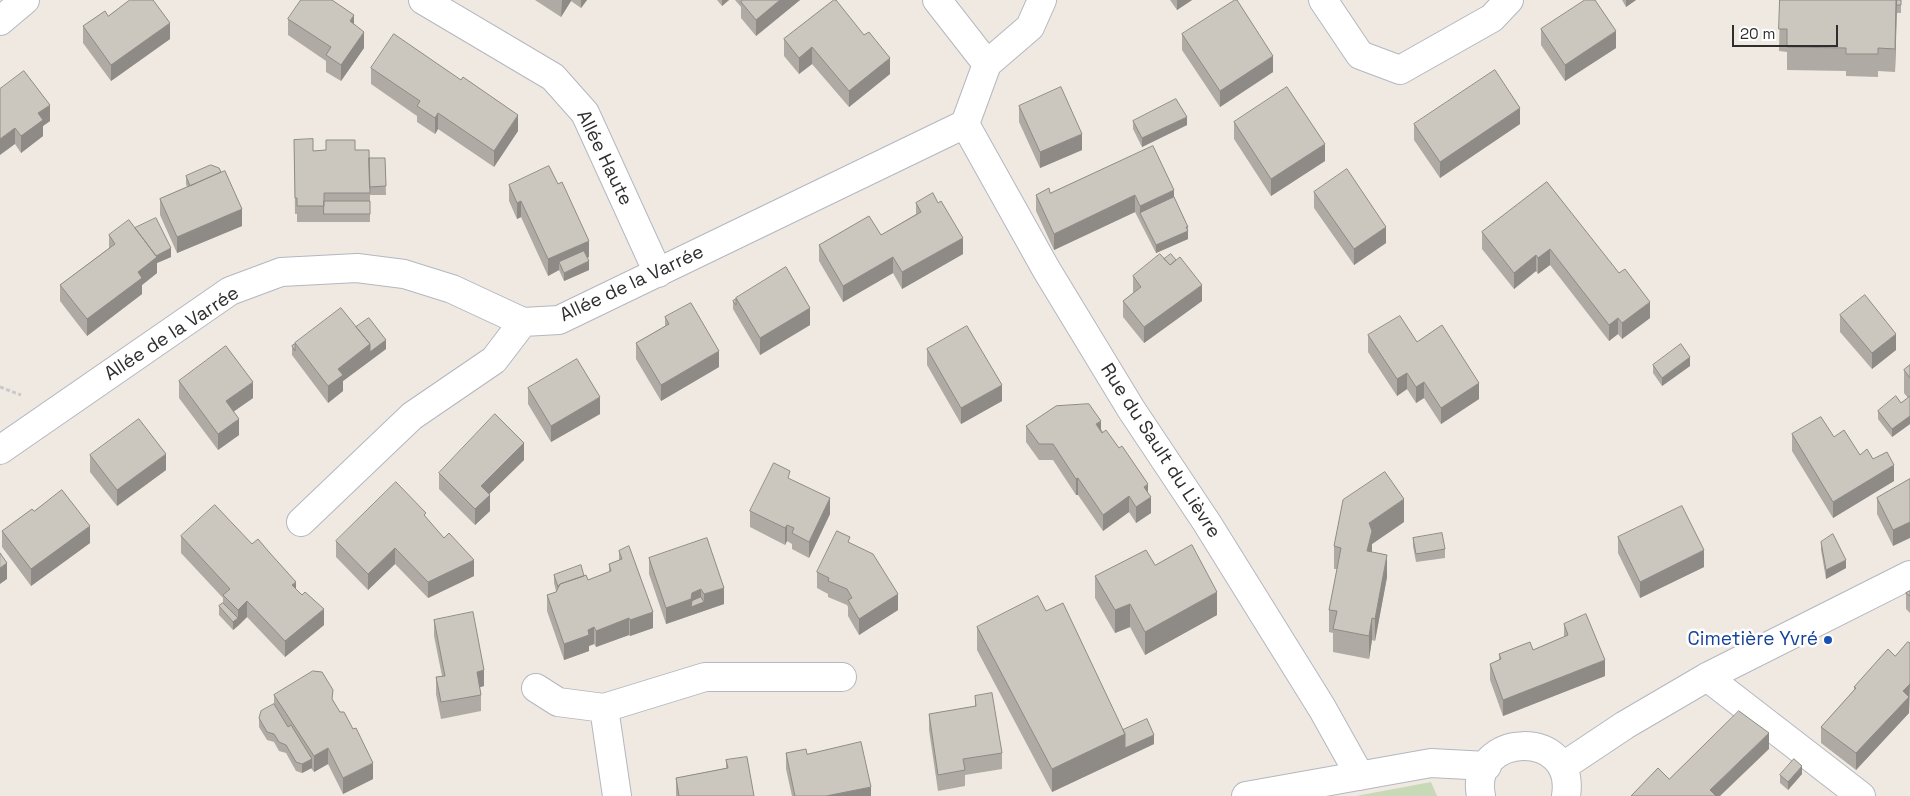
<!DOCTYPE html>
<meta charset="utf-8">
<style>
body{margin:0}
#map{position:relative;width:1910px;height:796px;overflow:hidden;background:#efe9e1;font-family:"Space Grotesk",sans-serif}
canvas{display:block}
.scale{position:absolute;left:1732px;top:25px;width:106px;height:22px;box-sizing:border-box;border:2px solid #2e2e2e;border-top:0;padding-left:6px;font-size:15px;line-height:18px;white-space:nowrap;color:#2e2e2e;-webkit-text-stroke:4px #fff;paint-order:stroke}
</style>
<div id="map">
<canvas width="1910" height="796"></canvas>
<div class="scale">20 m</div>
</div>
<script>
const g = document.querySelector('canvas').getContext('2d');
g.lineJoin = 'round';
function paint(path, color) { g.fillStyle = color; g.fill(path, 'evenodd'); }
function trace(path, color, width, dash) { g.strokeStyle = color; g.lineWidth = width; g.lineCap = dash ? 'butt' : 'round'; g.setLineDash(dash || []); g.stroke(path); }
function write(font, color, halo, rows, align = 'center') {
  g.font = font + ' "Space Grotesk",sans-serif'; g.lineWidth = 5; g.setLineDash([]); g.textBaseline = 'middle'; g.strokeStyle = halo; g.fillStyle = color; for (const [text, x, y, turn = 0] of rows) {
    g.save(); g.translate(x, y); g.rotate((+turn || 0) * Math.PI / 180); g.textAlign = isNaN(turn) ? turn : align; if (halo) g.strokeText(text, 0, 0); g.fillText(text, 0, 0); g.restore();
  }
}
paint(new Path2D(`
 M1431 782 1437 796H1356Z`), '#c8d9b8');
const minor = new Path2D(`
 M423 0 553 77 585 113 658 273
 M937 0 987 64
 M1323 0 1360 55 1400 70 1492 18 1509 0
 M0 21 25 0
 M965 124 1046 269 1131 409 1207 523 1322 708 1360 776
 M0 450 230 291 281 272 357 268 404 274 452 289 523 322 559 320 965 124 987 64 1030 27 1042 0
 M301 522 412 416 494 360 523 322
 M1707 677 1861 796
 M536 688 558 702 604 708 617 796
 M604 708 705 677H842
 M1562 767 1625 725 1707 677 1910 575
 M1246 796 1431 763 1487 766
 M1481 796C1468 732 1577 727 1566 796`);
trace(minor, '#b4b7c1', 30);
trace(new Path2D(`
 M0 387 21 395`), '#c9c9c9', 3, [4, 2.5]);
trace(minor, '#fff', 28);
paint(new Path2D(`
 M535 0H587L581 8 571 1 561 17Z
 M717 0H729L722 6Z
 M735 0H800L756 36 741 18V7Z
 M834 0 890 74 849 107 812 64 799 74 784 56V39Z
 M1170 0H1192L1177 10Z
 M1622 0H1636L1626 7Z
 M1780 0H1901V13H1897V12L1895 72 1878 71V77L1846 76V71L1787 70V52L1779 51Z
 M108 16 170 39 111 81 83 43V26Z
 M288 19 354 24 364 48 341 81 326 72V61L288 35Z
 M1541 29 1616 48 1565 81 1541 45Z
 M1182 34 1273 72 1220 107 1182 50Z
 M371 68 518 131 494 167 438 129 435 134 417 122V116L371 84Z
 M0 89 50 121 43 126V136L21 153 15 144Z
 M1019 106 1082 150 1040 168 1019 122Z
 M1133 121 1187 125 1142 147 1133 129Z
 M1234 122 1325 161 1271 196 1234 139Z
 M1414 124H1520L1440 178 1414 140Z
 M294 140 313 151 355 150 369 158H385L386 195H370V222H297V214H295Z
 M186 176 242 226 177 253 160 215V199L187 187 186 184Z
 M1547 182 1650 318 1622 339 1618 334 1609 341 1550 265 1538 274 1536 271 1514 289 1482 249V232Z
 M509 185 589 257 587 258 589 270 564 281 559 270 548 276 521 217 517 219 509 201Z
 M1314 192 1386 243 1354 265 1314 208Z
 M1050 193 1174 197 1188 227V239L1156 253 1135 212 1054 250 1036 211V195Z
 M916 203 963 254 902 289 893 273 843 302 819 261V245L881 235 916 214Z
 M135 228 171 257 157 263V273L142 285V294L87 336 60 301V285L109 248V235Z
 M1133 276 1202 301 1144 343 1123 317V301L1133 293Z
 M736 298 810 325 760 355 733 309V301L736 299Z
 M1840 315 1896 350 1872 369 1840 332Z
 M665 317 719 367 661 401 636 359V343L665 326Z
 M356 327 386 349 343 381V391L328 403 292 355V346L295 344V343Z
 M1368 335 1417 342 1479 399 1441 424 1424 398 1416 403 1407 389 1397 396 1368 352Z
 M927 349 1002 401 961 424 927 365Z
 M1653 365 1690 366 1662 386 1653 373Z
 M1910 365V424L1892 437 1878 419V411L1901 403 1908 398 1904 393V370Z
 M179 381 253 398 234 411 239 435 218 450 179 398Z
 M528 388 600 414 551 442 528 404Z
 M1026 426 1101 429 1148 493 1151 513 1136 523 1129 512 1103 531 1078 495H1076L1053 460H1039L1026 442Z
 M1792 434 1834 437 1860 455 1873 459 1894 481 1833 518 1792 451Z
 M90 455 166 470 117 506 90 472Z
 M524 460 489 494 490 511 475 525 439 489V473Z
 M790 479 830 514 809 558 792 549V544L787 541 785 545 750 527V511Z
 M1910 479 1893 546 1877 514V498Z
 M34 511 90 543 31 586 2 547V531Z
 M426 518 474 576 428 598 395 564 368 590 336 557V541Z
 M1404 522 1372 544V552L1387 577 1375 641 1372 640 1369 659 1333 652V633L1329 632V610L1337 569H1334V546Z
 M181 536 252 544 302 595 324 625 285 657 247 617 233 630 219 615V606L223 603V598L181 553Z
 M1618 537 1704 567 1640 598 1618 553Z
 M1413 538 1445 549V558L1416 562 1413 546Z
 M1821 542 1846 568 1826 579 1821 550Z
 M850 543 898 610 859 635 848 616V607L847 605 828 597V594L817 588V572Z
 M619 551 653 628 630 636 629 635 596 647 594 644 589 646V651L564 660 547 611V595L556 592V591L554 583V575L584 576 588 580 609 572V564L619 560Z
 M649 558 724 604 666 624 649 574Z
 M1155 565 1217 615 1145 655 1130 627 1115 633 1095 598V576Z
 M1910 591V613L1906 609V593Z
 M1046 611 1123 730 1154 744 1052 792 977 650V627Z
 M434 620 484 686 480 687 481 695V711L441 719 436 694V677L442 676 434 636Z
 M1564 624 1605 676 1503 716 1490 680V664L1499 660V654L1533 650 1564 637Z
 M1910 643 1909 713 1856 770 1821 743V727L1854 690V687L1895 656Z
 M274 695 333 700 373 779 343 794 328 764 314 772 311 768 302 773 296 771 286 753 279 751 274 742 267 740 259 727V718L274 704Z
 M975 696 1002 753V769L965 775V786L938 791 929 730V714L975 707Z
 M786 753 807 754 871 796H792L786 769Z
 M726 760 754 796H676V778L726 768Z
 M1802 774 1788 790 1780 783V775Z`), '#afaba4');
paint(new Path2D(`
 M562 0H571V1L561 17Z
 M581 0H587L581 8Z
 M722 0H729L722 6Z
 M780 0H800L756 36V20Z
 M1177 0H1192L1177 10Z
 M1626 0H1636L1626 7Z
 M1896 0H1897L1895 72V49Z
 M354 15V31L350 21Z
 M170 23V39L111 81V65Z
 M1616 31V48L1565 81V65Z
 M364 32V48L341 81V65Z
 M812 47V64L799 74V58Z
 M1273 56V72L1220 107V91Z
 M890 58V74L849 107V91Z
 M50 105V121L43 126V136L21 153V136L38 113Z
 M1520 108V124L1440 178V162Z
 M438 113V129L435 134V118Z
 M518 115V131L494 167V151Z
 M1187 117V125L1142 147V138Z
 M15 128V144L0 155V139Z
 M1082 134V150L1040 168V152Z
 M1325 144V161L1271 196V179Z
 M1174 190V206L1140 213V206Z
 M1135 195V212L1054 250V234Z
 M521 201V217L517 219V203Z
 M242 209V226L177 253V237Z
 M1386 227V243L1354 265V249Z
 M1188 231V239L1156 253V245Z
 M963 238V254L902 289V272Z
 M589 241V257L562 269 559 262V270L548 276V259Z
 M171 248V257L157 263V273L142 285V294L87 336V319L138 272 152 258Z
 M1550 249V265L1538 274V258Z
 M1536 255V271L1514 289V273Z
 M893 257V273L843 302V286Z
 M589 261V270L564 281V273Z
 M1202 285V301L1144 343V327Z
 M1650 302V318L1622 339V323Z
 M810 308V325L760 355V338Z
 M1618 318V334L1609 341V325Z
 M1896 334V350L1872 369V353Z
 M386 340V349L343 381V391L328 403V386L338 369 370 344Z
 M719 351V367L661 401V385Z
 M1690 357V366L1662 386V378Z
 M1407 373V389L1397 396V379Z
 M253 382V398L226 417V401Z
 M1424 382V398L1416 403V387Z
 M1479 383V399L1441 424V408Z
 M1002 385V401L961 424V408Z
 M600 397V414L551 442V426Z
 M1910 416V424L1892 437V429Z
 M239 419V435L218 450V434Z
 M1101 421V437L1096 424Z
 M524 443V460L481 502V486Z
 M166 454V470L117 506V490Z
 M1894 465V481L1833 518V502Z
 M1078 478V495H1076V479Z
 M1148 484V499L1151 497V513L1136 523V507L1144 487Z
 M490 495V511L475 525V509Z
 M1129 496V512L1103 531V515Z
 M830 498V514L809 558V542Z
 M1404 499V522L1372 544V554L1367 551 1369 523Z
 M1910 522V538L1893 546V530Z
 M787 525V541L785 545V528Z
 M90 526V543L31 586V569Z
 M395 548V564L368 590V574Z
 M1704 550V567L1640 598V582Z
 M1387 555V577L1375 641V619Z
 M474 560V576L428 598V582Z
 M1846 560V568L1826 579V570Z
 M7 563V579L0 584V568Z
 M296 582V597L292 585Z
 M724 588V604L666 624V608L692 593 701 589V603L704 602V594Z
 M1217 592V615L1145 655V632Z
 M898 594V610L859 635V619Z
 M247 601V617L238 626V610Z
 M1130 604V627L1115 633V610Z
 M324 609V625L285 657V641Z
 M653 612V628L630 636V620Z
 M238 618V626L233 630V622Z
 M629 618V635L596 647V631Z
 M1372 618V640L1369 659V636Z
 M594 627V644L589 646V651L564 660V644L588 630Z
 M1605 660V676L1503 716V700Z
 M484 670V686L477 688V672Z
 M1910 684 1909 713 1856 770V753L1903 691Z
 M1769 733V749L1720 796H1710V790Z
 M1125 734 1154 735V744L1052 792V769Z
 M328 748V764L314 772V756Z
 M312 759V768L302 773V764Z
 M373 763V779L343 794V778Z
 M1802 766V774L1788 790V782Z
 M871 787V796H826Z`), '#8e8b86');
const building = new Path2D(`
 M130 0H153L170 23 111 65 83 26 105 11 108 16Z
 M301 0H332L354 15 350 21 364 32 341 65 326 55 331 47 288 19Z
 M743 0H780L756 20 741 2Z
 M834 0H836L864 35 869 32 890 58 849 91 812 47 799 58 784 39Z
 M1235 0H1237L1273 56 1220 91 1182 34Z
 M1585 0H1595L1616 31 1565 65 1541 29Z
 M1780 0H1896L1895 49 1878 48V54H1846V48L1787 47V29H1779Z
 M1897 0H1901V5H1897Z
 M394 34 461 80 463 77 518 115 494 151 438 113 435 118 417 106 420 101 371 68Z
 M1495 70 1520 108 1440 162 1414 124Z
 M24 71 50 105 38 113 43 120 21 136 15 128 0 139V89Z
 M1061 87 1082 134 1040 152 1019 106Z
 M1287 87 1325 144 1271 179 1234 122Z
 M1176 99 1187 117 1142 138 1133 121Z
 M313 139V151L326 150V140H355V150H369L370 193H324V206H297V198H295L294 140Z
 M1153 146 1174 190 1140 206 1135 195 1054 234 1036 195 1049 188 1050 193Z
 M369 158H385L386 186 370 187Z
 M211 165 219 168 221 172 190 186 186 176Z
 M549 166 558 184 562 182 589 241 548 259 521 201 517 203 509 185Z
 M1347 169 1386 227 1354 249 1314 192Z
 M225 171 242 209 177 237 160 199Z
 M1547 182 1619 273 1625 269 1650 302 1622 323 1618 318 1609 325 1550 249 1538 258 1536 255 1514 273 1482 232Z
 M933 193 938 203 941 201 963 238 902 272 893 257 843 286 819 245 869 216 881 235 921 212 916 203Z
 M1174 197 1188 227H1186L1188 231 1156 245 1140 213Z
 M324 201H370V214H324Z
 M156 218 171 248 156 256 135 228Z
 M129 220 157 257 138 272 142 278 87 319 60 285 115 244 109 235Z
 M584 251 589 261 564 273 559 262Z
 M1160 254 1170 265 1180 257 1202 285 1144 327 1123 301 1141 287 1133 276Z
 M1171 254 1176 260 1170 265 1164 259Z
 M786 267 810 308 760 338 736 298Z
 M1865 295 1896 334 1872 353 1840 315Z
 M736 299V305L733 301Z
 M691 303 719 351 661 385 636 343 669 324 665 317Z
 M341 308 370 344 338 369 343 375 328 386 295 343Z
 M1400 316 1417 342 1442 325 1479 383 1441 408 1424 382 1416 387 1407 373 1397 379 1368 335Z
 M369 318 386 340 370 352V344L356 327Z
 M967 326 1002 385 961 408 927 349Z
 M295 344V351L292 346Z
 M1681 344 1690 357 1662 378 1653 365Z
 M226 346 253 382 226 401 239 419 218 434 179 381Z
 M577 359 600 397 551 426 528 388Z
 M1910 365V378L1904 370Z
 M1896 396 1901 403 1910 396V416L1892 429 1878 411Z
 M1089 404 1101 421 1096 424 1102 433 1106 430 1119 448 1122 446 1148 484 1144 487 1151 497 1136 507 1129 496 1103 515 1078 478 1076 479 1053 444H1039L1026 426 1056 406Z
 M495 414 524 443 481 486 490 495 475 509 439 473Z
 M1821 417 1834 437 1844 430 1860 455 1867 449 1873 459 1887 452 1894 465 1833 502 1792 434Z
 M139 419 166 454 117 490 90 455Z
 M774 463 790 471 788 478 830 498 809 542 792 533 794 528 787 525 785 528 750 511Z
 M1385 472 1404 499 1369 523 1372 531 1367 551 1387 555 1375 619 1372 618 1369 636 1333 629 1337 611 1329 610 1341 548 1334 546 1343 500Z
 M1910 479V522L1893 530 1877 498Z
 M396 482 426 513 424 515 444 538 449 533 474 560 428 582 395 548 368 574 336 541Z
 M62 490 90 526 31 569 2 531 32 509 34 511Z
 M215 505 252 544 258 539 269 552 296 582 292 585 302 595 305 592 324 609 285 641 247 601 238 610 223 595 230 589 181 536Z
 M1682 506 1704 550 1640 582 1618 537Z
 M837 531 850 537 848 542 873 554 898 594 859 619 848 600 852 598 847 589 828 581 829 578 817 572Z
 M1442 533 1445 549 1416 554 1413 538Z
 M1833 534 1846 560 1826 570 1821 542Z
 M707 538 724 588 704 594 701 589 692 593 691 599 666 608 649 558Z
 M1192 545 1217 592 1145 632 1130 604 1115 610 1095 576 1146 550 1155 565Z
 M629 546 653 612 630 620 629 618 596 631 594 627 588 630 589 635 564 644 547 595 556 592 560 584 586 575 588 580 611 571 609 564 622 559 619 551Z
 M0 553 7 563 0 568Z
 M581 565 584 576 560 584 558 587 554 575Z
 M1910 591V596L1906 593Z
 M1038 596 1046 611 1063 603 1125 734 1052 769 977 627Z
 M701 597 704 602 691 607 692 601Z
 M223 603 238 618 233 622 219 606Z
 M473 612 484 670 477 672 481 695 441 702 436 677 445 676 434 620Z
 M1586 614 1605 660 1503 700 1490 664 1501 659 1499 654 1530 642 1533 650 1568 635 1564 624Z
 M1908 642 1910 643V684L1903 691 1909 697 1856 753 1821 727 1856 688 1854 687 1888 649 1895 656Z
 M313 671 322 672 333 690 332 699 340 712H344L353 729 356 728 373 763 343 778 328 748 314 756 274 695Z
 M992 693 1002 753 963 759 965 770 938 775 929 714 976 706 975 696Z
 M274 704 288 727 291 725 312 759 302 764 296 762 286 745 279 742 274 734 267 732 259 718 261 711Z
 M1739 711 1769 733 1710 790 1716 796H1631L1658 768 1669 779Z
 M1147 719 1154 735 1125 748V734L1123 730Z
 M861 742 871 787 826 796H795L786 753 806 749 807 754Z
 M747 757 754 796H679L676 778 728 768 726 760Z
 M1794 759 1802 766 1788 782 1780 775Z`);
paint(building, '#cbc7bf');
trace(building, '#8e8b86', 1);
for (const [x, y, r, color] of [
 [1828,640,5,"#1a4fb4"]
]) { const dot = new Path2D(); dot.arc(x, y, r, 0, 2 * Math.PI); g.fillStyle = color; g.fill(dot); trace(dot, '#fff', 2); }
write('19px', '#2e2e2e', '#fff', [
 ["Allée Haute",604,158,64],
 ["Allée de la Varrée",632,284,-25],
 ["Allée de la Varrée",172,334,-33],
 ["Rue du Sault du Lièvre",1160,451,57]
]);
write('19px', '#164399', '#fff', [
 ["Cimetière Yvré",1818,640]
], 'right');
</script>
